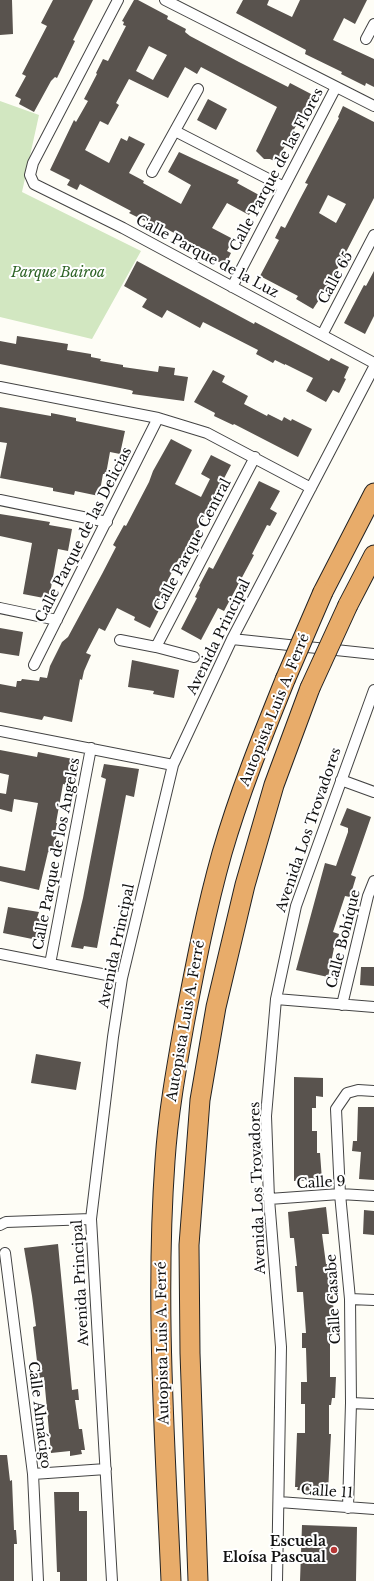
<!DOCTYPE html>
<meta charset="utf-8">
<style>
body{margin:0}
canvas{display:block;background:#fefdf6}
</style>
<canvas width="374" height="1581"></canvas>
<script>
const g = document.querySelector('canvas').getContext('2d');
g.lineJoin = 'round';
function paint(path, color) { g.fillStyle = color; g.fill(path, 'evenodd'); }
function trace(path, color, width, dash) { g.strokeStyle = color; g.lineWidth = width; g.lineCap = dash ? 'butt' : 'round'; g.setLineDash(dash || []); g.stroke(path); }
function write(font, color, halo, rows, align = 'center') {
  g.font = font + ' "Libre Baskerville",serif'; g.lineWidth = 4; g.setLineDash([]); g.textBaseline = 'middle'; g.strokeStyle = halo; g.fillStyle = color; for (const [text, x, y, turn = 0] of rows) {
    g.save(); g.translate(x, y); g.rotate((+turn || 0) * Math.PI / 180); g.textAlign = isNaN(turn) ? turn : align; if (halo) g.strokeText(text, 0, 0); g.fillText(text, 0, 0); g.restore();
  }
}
paint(new Path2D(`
 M0 101 39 115 22 192 141 251 92 339 0 317Z`), '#d2e7c1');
paint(new Path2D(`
 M0 0H12L13 34 0 35Z
 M53 0H93L73 40 75 41 57 78 55 77 51 81 34 112 19 104 21 99 15 96 26 76 22 74 47 26 41 23Z
 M134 0H138L168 16 167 19 186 29 185 32 190 36 239 62 288 87 290 83 313 95 281 153 283 154 279 163 270 159H264L256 151 277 107 201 67 197 74 185 67 168 98 129 79 116 103 119 105 108 125 100 121 85 150 109 163 121 138 127 141 129 136 145 144 129 173 144 181 143 183 181 204 191 185 168 172 179 152 239 180 237 183 259 195 249 215 227 203 212 228 233 239 227 251 231 253 225 265 211 258V256L201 250 202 249 160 225 159 228 129 213 131 211 80 184 77 190 67 185 70 180 50 170 74 120 76 122 88 101 84 99 97 74 96 73 103 59 108 61 126 26 123 25 124 22 122 21ZM149 46 167 55 153 80 136 71Z
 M243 0H269L267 5 292 17 300 0H367L355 24 344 18 333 40 374 59V87L366 83 365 86 341 74 342 72 305 54 306 50 236 13Z
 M208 99 227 109 216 130 197 120Z
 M343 106 374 122V198L330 283 313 309 296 299 298 296 260 276 279 240 275 238 281 226 285 228 300 199 308 184 305 183 339 118 338 117ZM328 195 346 204 336 223 319 213Z
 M137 261 254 324 255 322 329 361 331 358 349 367 344 378 346 379 339 393 333 390 326 402 306 391 313 378 285 364V365L275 360 273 363 256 354 258 350 203 322 200 328 167 310 162 318 142 307 147 299 124 286Z
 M374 271V316L365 334 344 323 364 285 366 286Z
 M17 336 68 344 67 350 91 354V357L101 359 100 361 123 365V367L158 372 159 366 175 368 174 375 188 377 184 401 132 394 133 391 130 390 0 364V341L16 344Z
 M213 370 225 376 222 382 248 396 244 404 267 416 268 414 282 421 284 417 291 421 292 419 312 429 298 457 234 424 233 425 214 416 215 413 194 402Z
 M0 407 51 416V413L76 418V421L125 431 120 454 110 452 106 474H103L99 496 75 491 74 495 53 491V488L0 478 7 443 0 442Z
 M171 439 192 450 175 484 201 497 210 479 201 474 211 455 231 465 182 559 179 558 166 584 168 585 157 606 160 608 150 628 134 620 135 617 117 608 105 631 99 628 86 653 91 655 84 671 82 680 80 679 72 722 44 716 42 720 0 712V684L16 687 17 681H21L22 679 39 681 40 677 47 678 50 666 62 642 68 637 102 574 116 547 113 545 124 525 126 526 149 482 153 471Z
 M259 481 280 491 270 509 277 513 270 526 267 525 252 554 254 555 224 611 218 608 201 640 181 629 197 598 195 597 200 587 199 586 209 567 213 569Z
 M0 514 50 522 49 525 72 529 68 551 58 549 49 599 23 594 32 543 0 536Z
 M0 628 23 632 19 656 0 653Z
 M132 660 179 670 174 698 153 694 154 691 128 687Z
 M0 750 37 757 38 752 73 759 67 785 63 784 56 823H57L55 833H57L53 853 48 852 39 890 0 881V866L25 871 38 803 14 799 12 812 0 809V793L6 794 9 775 0 773Z
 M104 764 139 769 134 797 126 795 97 948 84 946 83 949 71 947 83 898 106 779 101 777Z
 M347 808 371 817 351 875 356 877 350 897 345 896 333 932 339 934 336 948H334L328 977 296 970 325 863 336 866 348 832V828L340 825Z
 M8 907 39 912 37 918 41 919 37 940 3 933Z
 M361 967H374V986L360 985Z
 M36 1054 81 1062 76 1090 31 1083Z
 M294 1077 323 1078V1097L316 1096V1108H312V1131H317V1153H320L322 1180 294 1181Z
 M358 1107H374V1180L359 1179 361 1152 352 1151 353 1141H357Z
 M326 1207 329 1234H322L326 1264H331L334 1319H332V1342H330V1377H336L335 1398H332L331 1405H329V1434H331L328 1492 297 1490 298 1487H295L297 1433H305V1404H301V1382H307L306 1348H302V1333H306L303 1292H297L295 1266H297L294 1238H290L288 1212Z
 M364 1210 374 1211V1235L363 1234Z
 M58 1244 72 1390 78 1389 79 1400H75L79 1429H82L85 1450H81L82 1454 70 1456V1451L51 1453 44 1377 39 1378 33 1327 36 1326 32 1296 24 1248Z
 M0 1455H7L10 1481 12 1480 14 1530H16L17 1544H14V1581H0Z
 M54 1492H79V1511H87V1581H60V1572H57Z
 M302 1525 357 1527 356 1581H300Z`), '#59534e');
const street = new Path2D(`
 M118 0 33 163 30 175 34 184 123 228 374 363
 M165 0 374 106
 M366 39 374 24
 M175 131 284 187
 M152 172 198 89
 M232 287 336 87
 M322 335 374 235
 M0 387 158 418 207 433 311 488
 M0 500 107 522
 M0 608 57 620
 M232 639 374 654
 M120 640 156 647 194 657
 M156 647 255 457
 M34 665 158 418
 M0 731 173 765
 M341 780 374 792
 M0 954 122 978
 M50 964 91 748
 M276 999 374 1007
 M342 1005 368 896 374 881
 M269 1199 340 1194 374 1196
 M0 1225 6 1222 91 1219
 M5 1253 33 1474 38 1581
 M350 1299 374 1300
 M351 1403 374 1404
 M33 1474 106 1469
 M279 1502 374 1509
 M348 1508 351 1403 350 1299 340 1194 336 1109 347 1093 358 1090 374 1091
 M112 1581 91 1219 113 1037 122 978 173 765 232 639 374 367
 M277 1581 281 1347 269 1199 266 1116 276 999 296 906 374 690`);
const highway = new Path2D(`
 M323 592 374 493
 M348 605 374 555
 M171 1581C165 1442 155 1301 165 1161 168 1115 176 1070 184 1025 195 967 206 910 222 853 239 794 262 737 285 680
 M198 1581 190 1353 189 1245 200 1100 216 1007 245 885 274 785 310 688`);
trace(street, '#444', 12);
trace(highway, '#222', 21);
trace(street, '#fff', 10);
trace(highway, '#e8ac6a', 19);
const highwayBridge = new Path2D(`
 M285 680 323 592
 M310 688 348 605`);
trace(highwayBridge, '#222', 21, []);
trace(highwayBridge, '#e8ac6a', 19);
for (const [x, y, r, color] of [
 [334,1550,4,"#b63634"]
]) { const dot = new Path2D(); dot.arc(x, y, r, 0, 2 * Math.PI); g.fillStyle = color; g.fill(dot); trace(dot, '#fff', 1.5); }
write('14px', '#111', '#fff', [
 ["Calle Parque de las Flores",277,170,-62],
 ["Calle Parque de la Luz",207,257,28],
 ["Calle 65",336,278,-62],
 ["Calle Parque de las Delicias",84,535,-63],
 ["Calle Parque Central",193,545,-62],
 ["Avenida Principal",219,637,-64],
 ["Autopista Luis A. Ferré",275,710,-68],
 ["Avenida Los Trovadores",309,830,-71],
 ["Calle Parque de los Ángeles",57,854,-79],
 ["Calle Bohíque",344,939,-76],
 ["Avenida Principal",117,946,-78],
 ["Autopista Luis A. Ferré",186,1021,-80],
 ["Calle 9",321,1183,-3],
 ["Avenida Los Trovadores",258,1188,-92],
 ["Avenida Principal",81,1283,-93],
 ["Calle Casabe",334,1299,-93],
 ["Autopista Luis A. Ferré",163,1343,-91],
 ["Calle Almácigo",39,1415,83],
 ["Calle 11",327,1492,4]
]);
write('italic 14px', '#2e6426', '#fff', [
 ["Parque Bairoa",58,273]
]);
write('bold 14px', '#111', '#fff', [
 ["Escuela",326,1542],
 ["Eloísa Pascual",326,1558]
], 'right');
</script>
